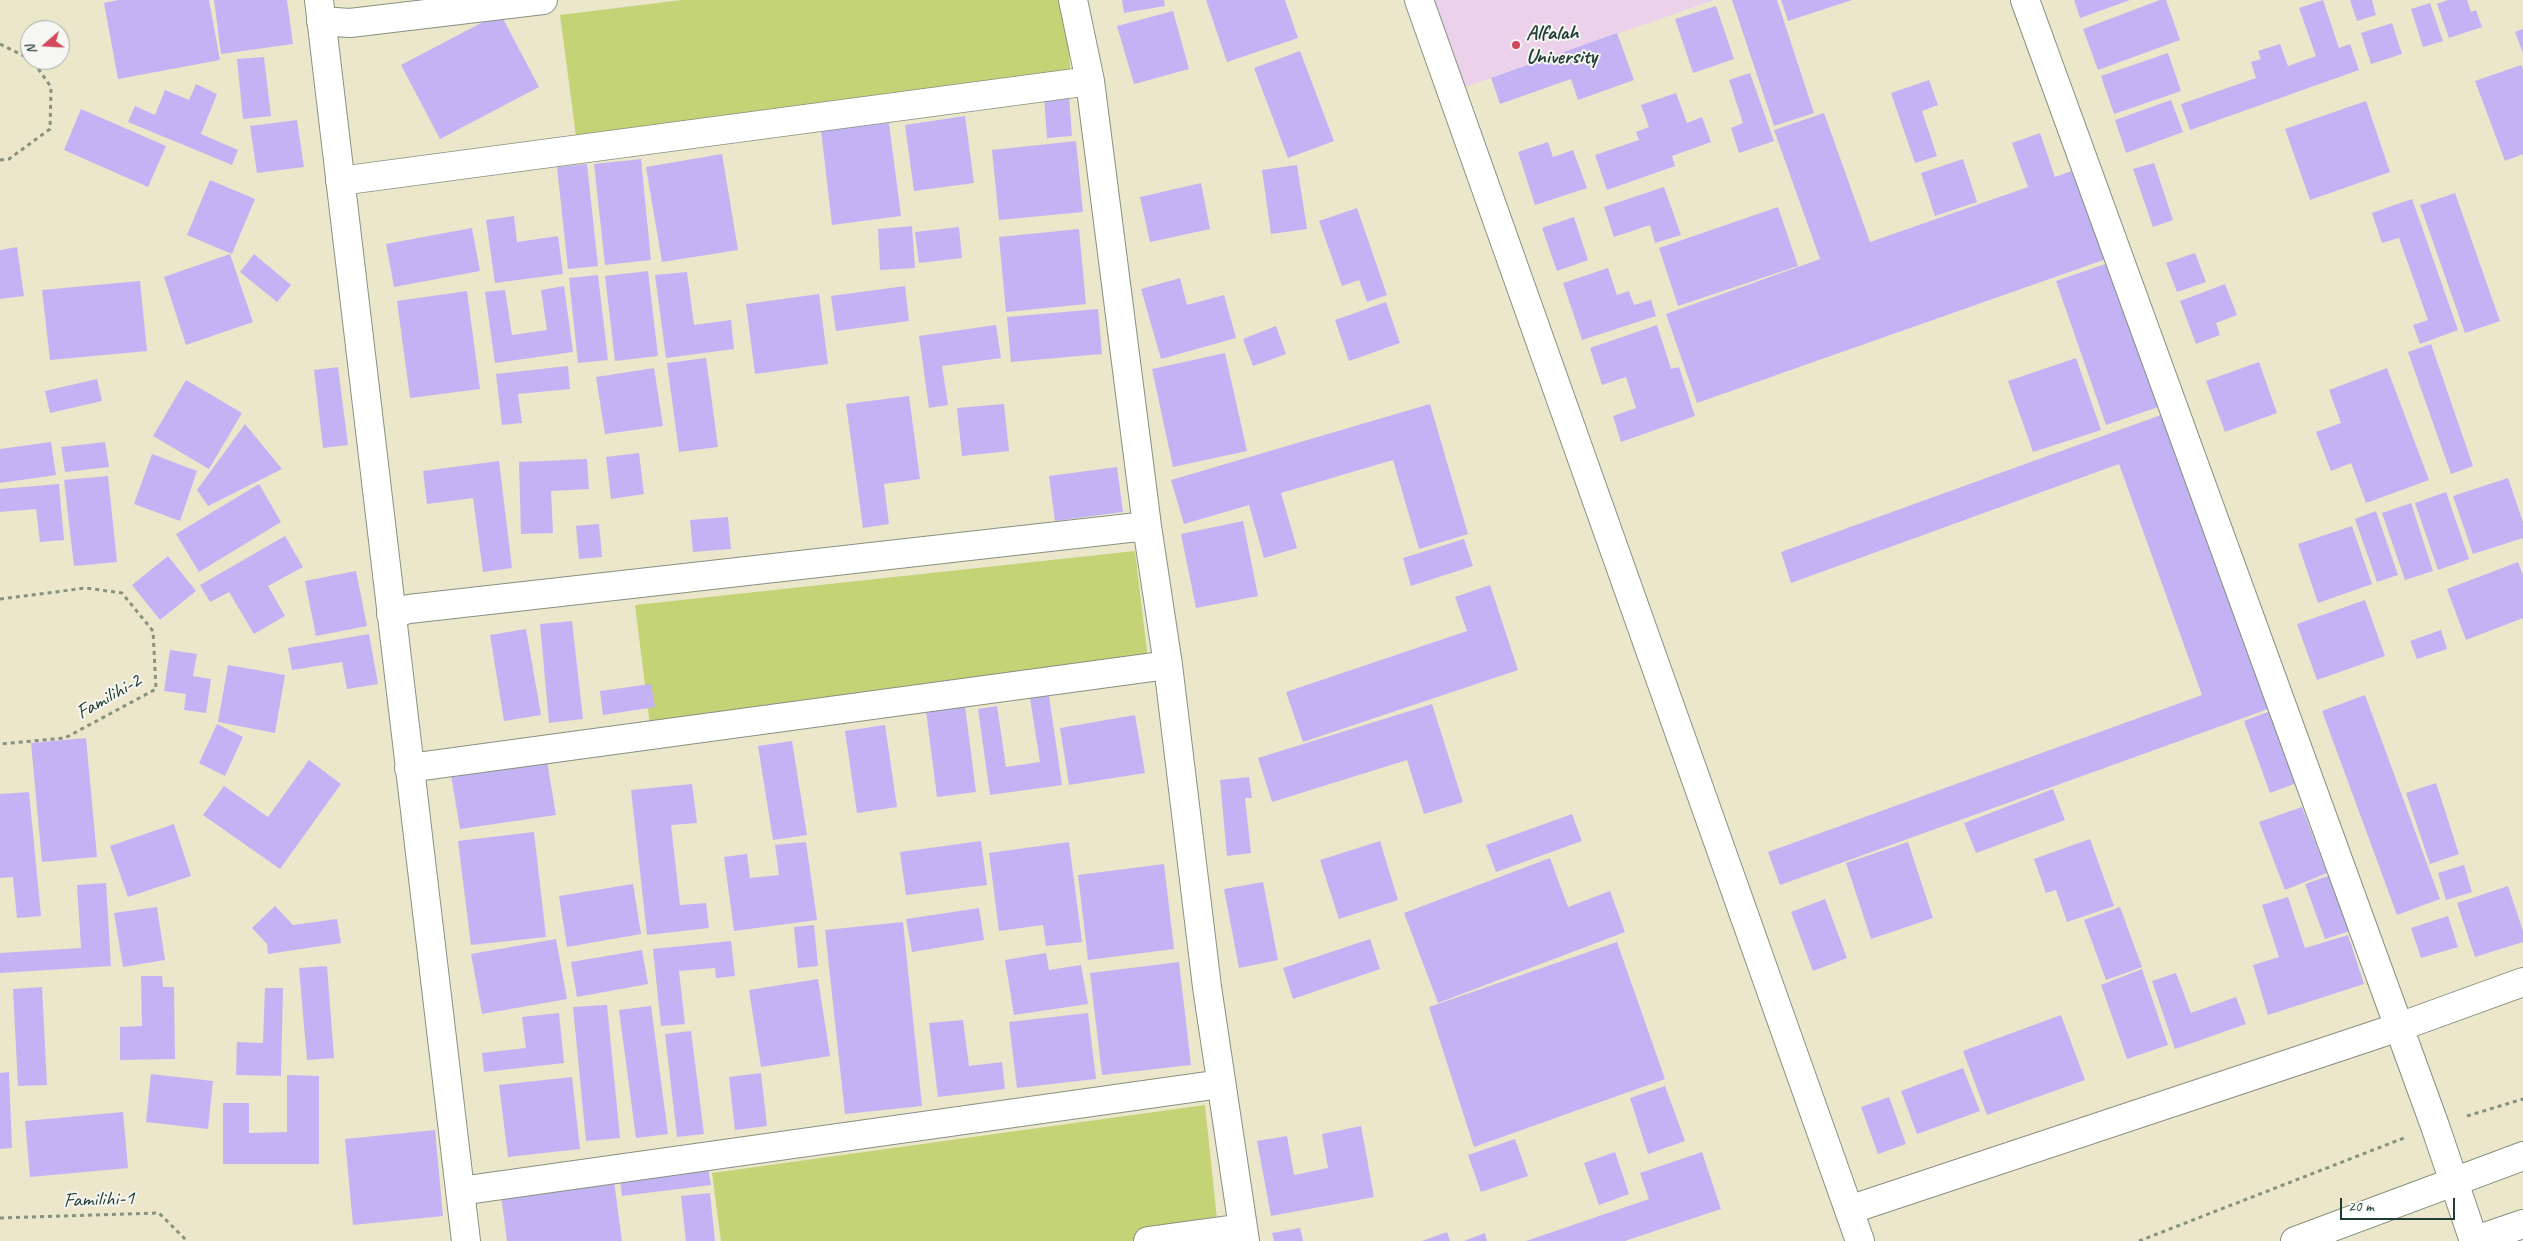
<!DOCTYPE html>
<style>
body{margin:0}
#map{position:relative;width:2523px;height:1241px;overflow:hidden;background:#ece6cb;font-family:Caveat,sans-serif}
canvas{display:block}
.north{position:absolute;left:20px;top:20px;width:50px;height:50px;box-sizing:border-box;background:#f6f6f2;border:1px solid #a0aca6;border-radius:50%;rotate:251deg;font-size:14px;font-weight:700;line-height:20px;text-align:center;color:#1f3d34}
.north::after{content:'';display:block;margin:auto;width:18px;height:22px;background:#d1495b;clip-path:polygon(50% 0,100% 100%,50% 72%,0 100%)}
.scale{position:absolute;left:2340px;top:1198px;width:115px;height:22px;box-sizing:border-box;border:2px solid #1f3d34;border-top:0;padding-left:6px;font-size:15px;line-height:18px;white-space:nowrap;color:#1f3d34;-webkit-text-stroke:4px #f6f6f2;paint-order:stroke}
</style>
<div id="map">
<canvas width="2523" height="1241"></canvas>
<div class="north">N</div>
<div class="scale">20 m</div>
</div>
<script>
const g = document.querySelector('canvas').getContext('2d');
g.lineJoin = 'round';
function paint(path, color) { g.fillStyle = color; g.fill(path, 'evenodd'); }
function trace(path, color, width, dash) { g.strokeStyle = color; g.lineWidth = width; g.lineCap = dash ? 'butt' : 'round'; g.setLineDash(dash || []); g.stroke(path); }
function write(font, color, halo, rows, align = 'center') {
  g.font = font + ' Caveat,sans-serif'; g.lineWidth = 4; g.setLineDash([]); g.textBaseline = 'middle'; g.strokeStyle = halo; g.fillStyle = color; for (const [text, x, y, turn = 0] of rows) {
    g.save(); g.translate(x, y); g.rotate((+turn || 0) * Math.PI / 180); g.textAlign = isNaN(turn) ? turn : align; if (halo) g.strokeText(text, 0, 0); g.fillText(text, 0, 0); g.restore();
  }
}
paint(new Path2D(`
 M1429 0H1714L1460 89Z`), '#ecd1ea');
paint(new Path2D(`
 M682 0H1064L1071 75 576 136 560 15Z
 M1135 551 1148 660 650 725 635 605Z
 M1205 1105 1218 1229 1131 1241H721L712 1173Z`), '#c4d375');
paint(new Path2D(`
 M118 0H209L220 60 118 79 104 3Z
 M214 0H287L293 44 221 54Z
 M1122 0H1164L1165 6 1124 13Z
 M1206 0H1285L1298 38 1227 62Z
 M1732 0H1777L1814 113 1774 126Z
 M1781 0H1852L1788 21Z
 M2074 0H2130L2080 18Z
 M2160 0H2166L2180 40 2098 70 2083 29Z
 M2323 0 2339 48 2350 44 2359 70 2190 130 2181 104 2256 78 2251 62 2261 59 2258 51 2280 44 2288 66 2316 56 2299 8Z
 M2350 0H2372L2376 15 2357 21Z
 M2448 0H2467L2471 12 2476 10 2482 27 2449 38 2437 4Z
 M2430 3 2443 41 2423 47 2411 9Z
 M1716 6 1734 59 1693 73 1675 19Z
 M1173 11 1189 69 1134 84 1117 26Z
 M500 13 539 87 440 139 401 65Z
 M2392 23 2402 54 2371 64 2361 33Z
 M2523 29V53L2515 32Z
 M1617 33 1634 80 1578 100 1571 79 1500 104 1491 78Z
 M1300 51 1334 141 1288 158 1254 68Z
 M2168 53 2181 91 2114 114 2101 76Z
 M264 57 271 116 243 119 237 59Z
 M2521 65 2523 70V154L2505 161 2475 81Z
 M1750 73 1774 141 1739 153 1731 128 1743 123 1729 80Z
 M1929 80 1938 105 1922 111 1937 156 1915 163 1891 93Z
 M196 84 217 94 201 134 238 150 232 165 128 122 135 106 155 115 165 90 189 100Z
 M1676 93 1687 123 1702 117 1711 142 1672 156 1675 166 1607 190 1595 155 1639 140 1636 132 1649 127 1641 105Z
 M1069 95 1072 136 1047 138 1044 96Z
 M2171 100 2183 132 2126 153 2115 120Z
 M2366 101 2390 172 2310 200 2285 129Z
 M81 109 166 146 148 187 64 150Z
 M1824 113 1870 242 2028 187 2012 143 2040 133 2055 177 2077 169 2109 258 1697 403 1666 314 1857 246 1820 259 1774 130Z
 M965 116 974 183 914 191 905 125Z
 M297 120 304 167 257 173 250 126Z
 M889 123 901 216 832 225 821 130Z
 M1076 141 1083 212 999 220 992 150Z
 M1548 142 1553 157 1573 150 1587 188 1535 205 1518 152Z
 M722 154 738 250 662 262 646 167Z
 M641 159 651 260 605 265 594 164Z
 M1963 159 1977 202 1935 216 1921 173Z
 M2154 163 2173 220 2153 227 2133 169Z
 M587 164 598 266 568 269 557 167Z
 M1297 165 1307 229 1271 234 1262 170Z
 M210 180 255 199 232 254 187 235Z
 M1201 183 1210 229 1150 242 1140 197Z
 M1664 187 1681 235 1655 243 1650 225 1614 237 1604 207Z
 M2455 193 2500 321 2465 333 2420 205Z
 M2412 199 2458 330 2420 344 2413 325 2428 320 2399 238 2382 243 2372 213Z
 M1778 207 1798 266 1678 306 1659 248Z
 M1357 208 1387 295 1367 302 1359 280 1342 286 1319 221Z
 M514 216 517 242 558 236 563 274 495 283 486 220Z
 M1574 217 1588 260 1557 271 1542 228Z
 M912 226 915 268 880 270 878 229Z
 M959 227 962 258 919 263 915 232Z
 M472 228 480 271 394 287 386 244Z
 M1079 229 1086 304 1006 312 999 237Z
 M17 247 24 296 0 299V250Z
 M2195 253 2206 282 2177 292 2166 263Z
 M230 254 253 322 186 345 164 277Z
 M254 254 291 285 277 302 240 272Z
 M2108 263 2158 407 2106 425 2056 281Z
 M1608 268 1617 295 1629 291 1634 305 1651 300 1656 316 1582 340 1563 283Z
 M648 271 658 356 615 361 605 276Z
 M687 272 694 325 731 320 734 349 666 358 655 275Z
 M598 275 608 360 578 363 569 278Z
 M1180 278 1187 305 1224 295 1236 338 1161 359 1141 289Z
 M140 281 147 351 50 360 42 290Z
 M2225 284 2237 315 2216 323 2220 335 2196 344 2180 301Z
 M564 286 573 352 495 363 485 292 505 290 512 335 547 330 541 290Z
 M905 286 909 321 836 331 831 296Z
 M467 291 480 389 410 398 397 301Z
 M819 294 828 364 755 374 746 304Z
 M1386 302 1400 343 1349 361 1335 320Z
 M1098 309 1102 354 1011 362 1007 317Z
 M996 325 1001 358 942 366 948 405 929 408 919 336Z
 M1657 325 1671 369 1679 367 1695 416 1621 442 1613 416 1636 408 1626 377 1602 385 1590 348Z
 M1276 326 1286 354 1253 366 1243 339Z
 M2431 344 2473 466 2451 474 2408 352Z
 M1225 353 1247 451 1173 467 1152 369Z
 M706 358 718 447 679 452 667 363Z
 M2076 358 2101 430 2033 452 2008 381Z
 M2259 362 2277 413 2225 432 2206 381Z
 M568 366 570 389 518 394 522 423 502 425 496 374Z
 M338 367 348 445 323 448 314 370Z
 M654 368 663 426 605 434 596 377Z
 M2387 368 2429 480 2366 503 2351 463 2331 471 2316 432 2341 423 2329 390Z
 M97 379 102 401 50 413 45 391Z
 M186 380 242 413 209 469 153 436Z
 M909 396 920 479 884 484 889 524 863 528 846 404Z
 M1004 404 1009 451 962 456 957 408Z
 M1430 404 1468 534 1419 549 1393 460 1281 493 1297 548 1264 558 1249 505 1184 524 1171 480Z
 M2161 415 2268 709 1780 885 1768 852 2202 695 2119 464 1791 583 1781 552Z
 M245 424 282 469 208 506 197 490Z
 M51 442 56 475 0 483V449Z
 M105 442 109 467 65 472 61 447Z
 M639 453 644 494 611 499 606 457Z
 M152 454 197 471 180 521 134 504Z
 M587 459 589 489 551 491 553 533 521 534 519 462Z
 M499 461 512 568 483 572 473 498 427 504 423 471Z
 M1117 467 1123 512 1055 521 1049 476Z
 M108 476 117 562 74 566 64 480Z
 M2508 478 2523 522V538L2473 554 2453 496Z
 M59 484 64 540 40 542 36 509 0 512V489Z
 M259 484 281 522 199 572 176 534Z
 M2446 492 2469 559 2438 570 2415 503Z
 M2411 503 2433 571 2405 580 2382 513Z
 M2376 511 2398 575 2377 582 2355 519Z
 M728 517 731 549 693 552 690 520Z
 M1243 521 1258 596 1196 608 1181 534Z
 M599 524 602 557 579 559 576 526Z
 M2352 526 2372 584 2318 603 2298 544Z
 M285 536 303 567 268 586 285 616 254 634 229 592 210 602 200 585Z
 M1464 539 1473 566 1411 586 1403 558Z
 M168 556 196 591 160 620 132 585Z
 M2518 562 2523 575V618L2466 640 2447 589Z
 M356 571 367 626 316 636 305 581Z
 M1490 585 1518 670 1303 742 1286 692 1467 631 1455 597Z
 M2365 600 2385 656 2317 680 2297 624Z
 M572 621 583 719 549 723 540 624Z
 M526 629 541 715 504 721 490 635Z
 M2441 630 2447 649 2417 659 2410 641Z
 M369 634 378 684 347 689 342 662 292 670 288 648Z
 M170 650 197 654 193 676 211 679 206 713 184 710 186 694 164 691Z
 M228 665 285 675 275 733 218 722Z
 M651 684 655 707 603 715 600 691Z
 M1048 689 1062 785 990 795 978 709 997 706 1006 767 1040 762 1029 692Z
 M2365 695 2440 899 2397 915 2322 711Z
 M964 698 976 792 937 797 925 703Z
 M1432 704 1463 802 1424 814 1407 760 1272 802 1258 758Z
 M2273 710 2299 782 2270 793 2244 721Z
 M1135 715 1145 773 1069 785 1060 728Z
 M217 724 243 737 225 776 199 763Z
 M885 725 897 807 857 813 845 731Z
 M86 738 97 857 42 862 31 743Z
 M792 741 807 835 773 840 758 746Z
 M546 755 556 815 460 829 450 769Z
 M309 760 341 784 280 869 203 815 224 786 268 817Z
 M1249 777 1252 798H1245L1251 853 1227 856 1220 780Z
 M2436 783 2459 854 2430 864 2406 793Z
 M692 784 697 823 671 825 680 905 706 903 709 928 647 935 631 790Z
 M2053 789 2065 820 1976 853 1964 823Z
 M29 792 41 916 17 918 13 877 0 878V794Z
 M2302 807 2327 873 2285 890 2259 822Z
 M1572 814 1582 841 1496 872 1486 845Z
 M174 824 191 876 128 897 110 846Z
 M534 832 546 937 471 945 458 841Z
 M2090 839 2114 906 2067 922 2056 890 2046 893 2034 859Z
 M981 841 987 885 906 895 900 852Z
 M1380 841 1398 900 1339 919 1320 860Z
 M806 842 817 920 734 931 724 857 747 854 750 878 779 875 775 845Z
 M1069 842 1082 942 1046 946 1043 925 999 931 989 853Z
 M1908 842 1933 918 1871 939 1846 863Z
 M1550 858 1568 907 1610 891 1625 932 1438 1003 1404 913Z
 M1164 864 1174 949 1088 960 1078 875Z
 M2464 865 2472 892 2446 900 2438 873Z
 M2331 875 2350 931 2325 939 2305 884Z
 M1263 882 1278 960 1239 968 1224 889Z
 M106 883 111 966 0 973V953L81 948 77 885Z
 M633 884 641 934 567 947 559 896Z
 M2508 886 2523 931V942L2475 957 2457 903Z
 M2288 897 2305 948 2348 935 2364 984 2268 1015 2253 965 2279 957 2262 905Z
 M1825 899 1847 958 1813 971 1791 912Z
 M275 906 293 925 337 919 341 943 268 954 267 944 252 928Z
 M157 907 165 960 123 967 114 913Z
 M2120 907 2142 967 2106 980 2084 920Z
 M979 908 984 940 912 952 906 919Z
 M2448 916 2458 947 2421 958 2411 928Z
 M903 922 922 1106 845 1114 825 930Z
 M814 925 818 966 798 968 794 927Z
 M556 939 567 999 482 1014 471 954Z
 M1370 939 1380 969 1293 999 1283 968Z
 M731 941 735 976 716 978 715 968 679 971 685 1024 661 1026 653 949Z
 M1617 942 1665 1079 1474 1147 1429 1007Z
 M642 950 648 984 577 997 571 962Z
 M1046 953 1049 970 1081 965 1088 1004 1014 1015 1005 960Z
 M1179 962 1191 1065 1102 1075 1090 973Z
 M327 966 334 1058 307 1060 299 968Z
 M2142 969 2168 1045 2127 1059 2101 985Z
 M2176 973 2191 1013 2236 997 2246 1024 2175 1049 2152 981Z
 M141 976H162L163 987H174L175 1059 120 1060V1027L142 1026Z
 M818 979 830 1056 761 1067 749 990Z
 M42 987 47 1085 18 1086 13 989Z
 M265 988H283L281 1076 236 1075 237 1042 263 1043Z
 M607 1005 620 1138 586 1141 573 1007Z
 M651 1006 668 1134 636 1138 619 1010Z
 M559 1013 564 1063 484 1072 482 1053 526 1048 522 1017Z
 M1088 1013 1096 1079 1017 1088 1009 1022Z
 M2061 1015 2085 1080 1987 1115 1963 1051Z
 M963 1020 969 1066 1002 1062 1005 1089 938 1097 929 1023Z
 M691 1031 704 1134 677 1137 665 1034Z
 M1963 1068 1980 1111 1917 1134 1901 1091Z
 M9 1072 12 1148 0 1149V1073Z
 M761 1073 767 1126 735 1130 729 1077Z
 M151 1074 213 1081 208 1129 146 1122Z
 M287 1075 319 1076V1164H223V1103H249V1133L287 1132Z
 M572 1077 580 1149 508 1157 499 1085Z
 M1665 1086 1685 1141 1648 1154 1630 1098Z
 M1889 1097 1906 1144 1878 1154 1861 1107Z
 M123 1112 128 1168 30 1177 25 1121Z
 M1361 1126 1374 1197 1271 1216 1257 1141 1287 1136 1294 1175 1328 1168 1322 1134Z
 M435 1130 443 1216 353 1225 345 1139Z
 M1515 1139 1528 1176 1481 1192 1468 1155Z
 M1615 1152 1629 1194 1599 1205 1584 1163Z
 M1702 1152 1721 1209 1625 1241H1526L1649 1199 1640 1173Z
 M707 1162 711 1185 622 1196 619 1173Z
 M614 1181 622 1241H507L501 1195Z
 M710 1193 715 1241H686L681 1196Z
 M1300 1228 1303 1241H1274L1272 1233Z
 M1447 1232 1450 1241H1422Z
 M1485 1233 1487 1241H1464Z`), '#c4b3f4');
const minor = new Path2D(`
 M319 0 466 1241
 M1073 0 1090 81 1147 526 1168 665 1207 987 1245 1241
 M1419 0 1860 1241
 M321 21 350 23 543 0
 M340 181 1090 81
 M391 614 409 609 1147 526
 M409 768 1168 665
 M460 1191 1221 1084
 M1849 1210 2399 1027 2523 982
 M1148 1241 1243 1228`);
const major = new Path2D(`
 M2025 0 2435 1126 2474 1241
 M2295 1241 2523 1156
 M2473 1241 2523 1224`);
trace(minor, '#869280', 30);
trace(major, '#869280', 30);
trace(new Path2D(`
 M0 44 30 59
 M0 160 9 159 50 129 51 87 32 60
 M0 599 86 588 122 593 153 631 156 689 65 738 0 744
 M2467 1116 2523 1099
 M0 1218 159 1213 187 1241
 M2139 1241 2404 1138`), '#869280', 3, [4, 4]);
trace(minor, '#fff', 28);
trace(major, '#fff', 28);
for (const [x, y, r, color] of [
 [1516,45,5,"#d1495b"]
]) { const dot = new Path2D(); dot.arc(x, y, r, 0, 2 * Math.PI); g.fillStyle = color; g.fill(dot); trace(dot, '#f6f6f2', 2); }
write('bold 21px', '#1f3d34', '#f6f6f2', [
 ["Alfalah",1526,33],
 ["University",1526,57]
], 'left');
write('21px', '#1f3d34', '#f6f6f2', [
 ["Familihi-2",109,697,-30],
 ["Familihi-1",99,1200,-2]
]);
</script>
